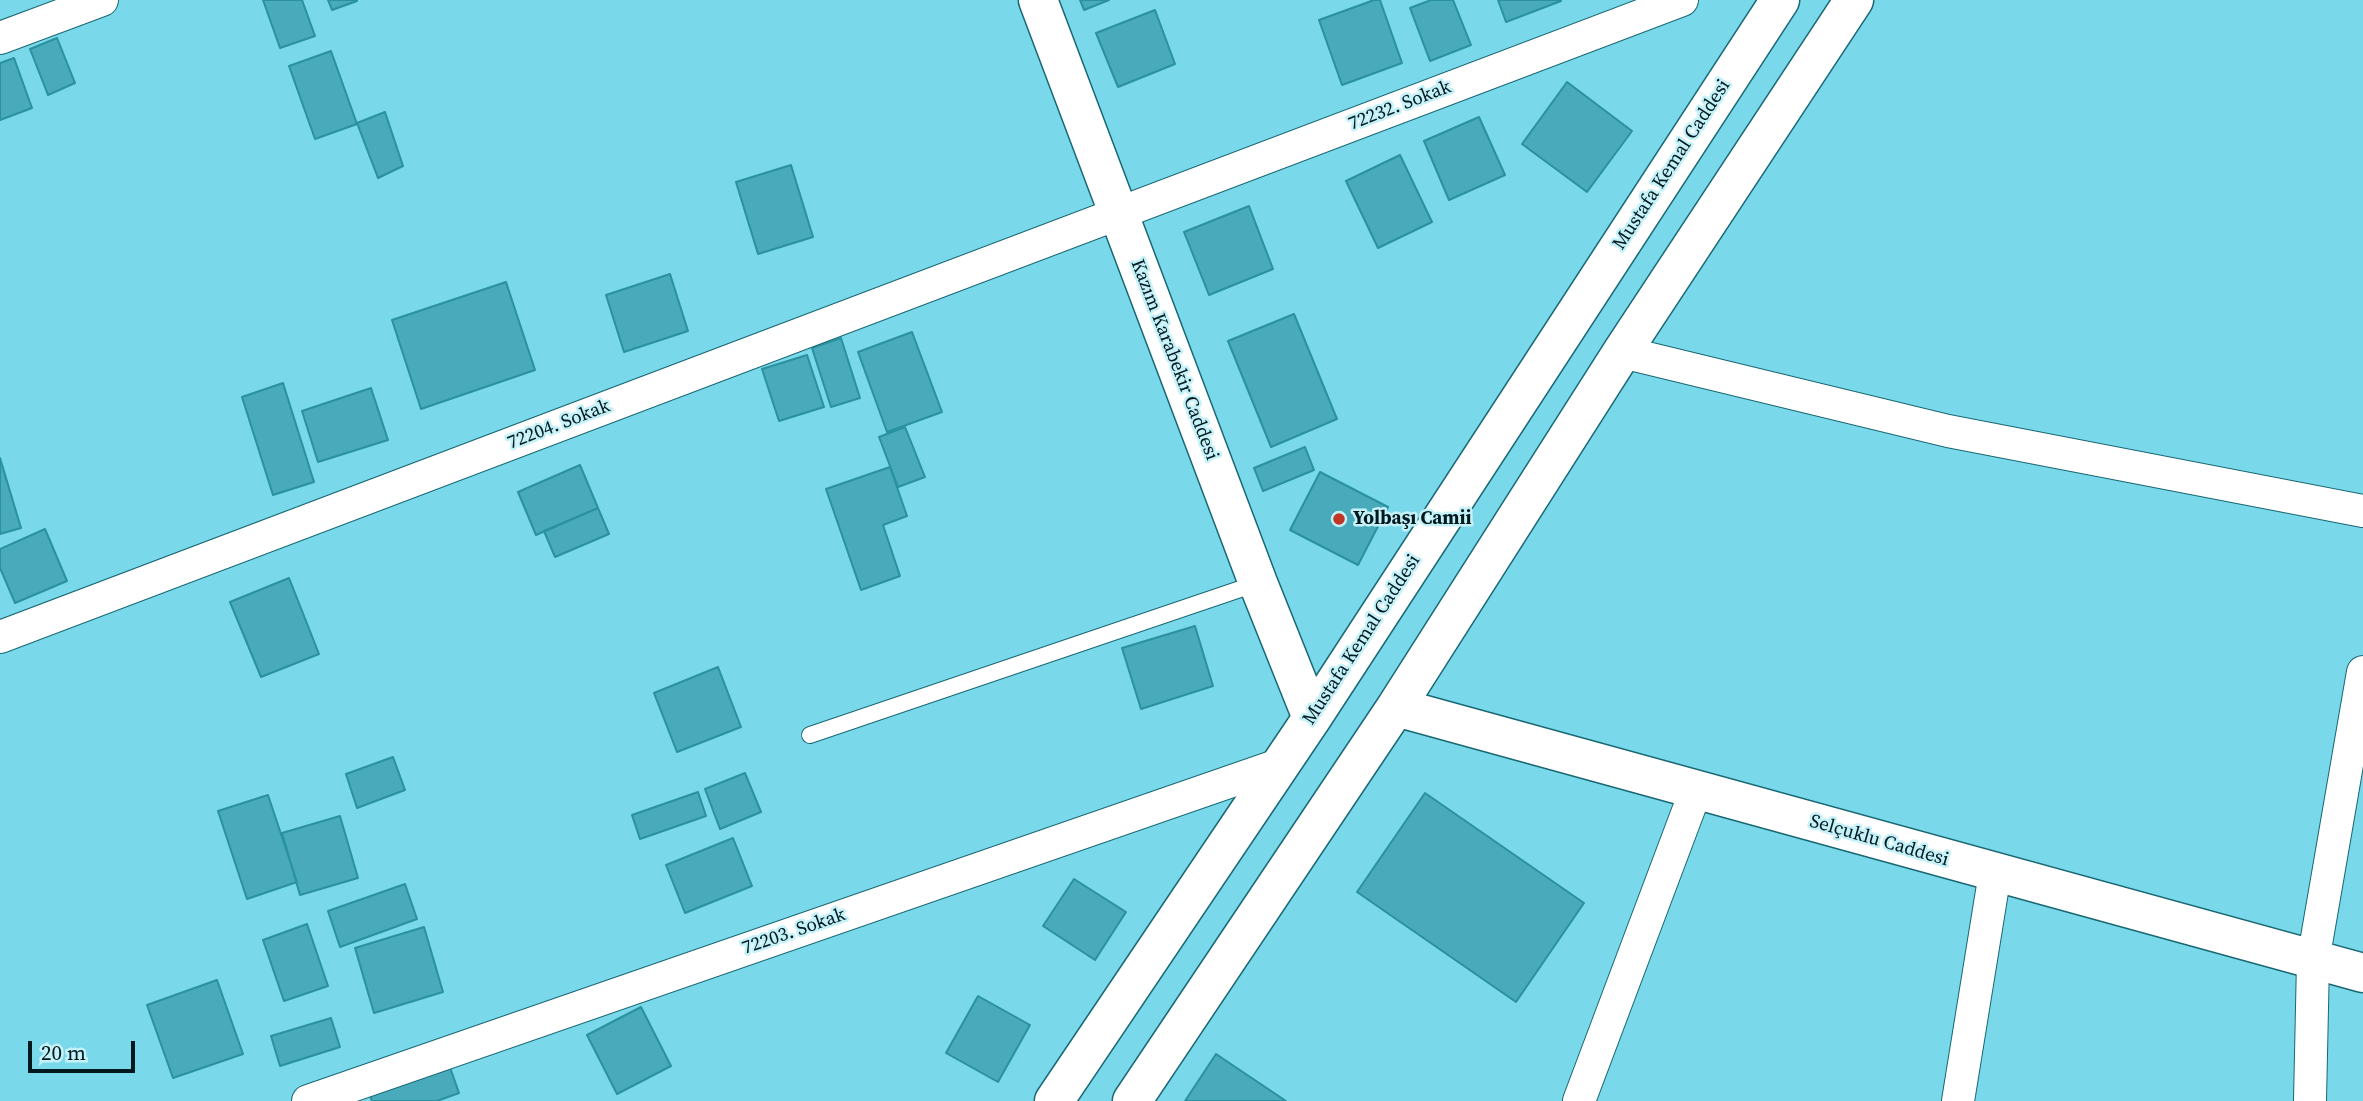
<!DOCTYPE html>
<meta charset="utf-8">
<style>
body{margin:0}
#map{position:relative;width:2363px;height:1101px;overflow:hidden;background:#79d8e9;font-family:"Source Serif 4",serif}
canvas{display:block}
.scale{position:absolute;left:28px;top:1041px;width:107px;height:32px;box-sizing:border-box;border:4px solid #00191e;border-top:0;padding-left:9px;font-size:21px;line-height:24px;white-space:nowrap;color:#00191e;-webkit-text-stroke:5px #c5f1f9;paint-order:stroke}
</style>
<div id="map">
<canvas width="2363" height="1101"></canvas>
<div class="scale">20 m</div>
</div>
<script>
const g = document.querySelector('canvas').getContext('2d');
g.lineJoin = 'round';
function paint(path, color) { g.fillStyle = color; g.fill(path, 'evenodd'); }
function trace(path, color, width, dash) { g.strokeStyle = color; g.lineWidth = width; g.lineCap = dash ? 'butt' : 'round'; g.setLineDash(dash || []); g.stroke(path); }
function write(font, color, halo, rows, align = 'center') {
  g.font = font + ' "Source Serif 4",serif'; g.lineWidth = 5; g.setLineDash([]); g.textBaseline = 'middle'; g.strokeStyle = halo; g.fillStyle = color; for (const [text, x, y, turn = 0] of rows) {
    g.save(); g.translate(x, y); g.rotate((+turn || 0) * Math.PI / 180); g.textAlign = isNaN(turn) ? turn : align; if (halo) g.strokeText(text, 0, 0); g.fillText(text, 0, 0); g.restore();
  }
}
const building = new Path2D(`
 M263 0H302L315 36 280 48Z
 M328 0H357V1L332 10Z
 M1080 0H1109L1084 10Z
 M1374 0H1380L1402 63 1342 85 1319 20Z
 M1431 0H1453L1471 45 1430 61 1410 8Z
 M1498 0H1560L1561 1 1506 22Z
 M1155 10 1175 64 1118 87 1096 33Z
 M57 38 75 83 48 95 30 49Z
 M331 51 357 124 315 139 289 66Z
 M14 58 32 108 0 120V63Z
 M1567 82 1632 131 1587 192 1522 144Z
 M385 112 403 166 378 178 357 123Z
 M1479 117 1505 175 1449 200 1424 141Z
 M1400 155 1432 222 1378 248 1346 181Z
 M791 165 813 237 758 254 736 182Z
 M1249 206 1273 269 1209 295 1184 232Z
 M670 274 688 331 624 352 606 295Z
 M506 282 535 370 421 409 392 320Z
 M1294 314 1337 419 1271 447 1228 341Z
 M912 332 942 412 887 432 858 352Z
 M841 338 860 398 831 407 812 348Z
 M807 355 824 407 779 421 762 369Z
 M283 383 314 482 273 495 242 397Z
 M371 388 388 440 318 462 302 411Z
 M905 427 925 477 898 487 879 437Z
 M1305 447 1314 470 1263 491 1254 468Z
 M0 458 21 528 0 534Z
 M580 465 598 508 536 535 518 492Z
 M890 467 907 516 883 525 900 576 861 590 826 489Z
 M1320 472 1388 507 1358 565 1290 530Z
 M598 508 609 534 555 557 544 531Z
 M45 529 67 581 15 603 0 568V549Z
 M289 578 319 654 261 677 230 602Z
 M1195 626 1213 686 1141 709 1122 648Z
 M718 667 741 727 677 752 654 693Z
 M393 757 405 790 357 808 346 774Z
 M745 773 761 812 720 829 705 789Z
 M698 792 706 816 640 839 632 815Z
 M1425 793 1584 903 1516 1002 1357 892Z
 M268 795 297 882 247 899 218 811Z
 M340 816 358 878 300 895 282 833Z
 M733 838 752 886 685 913 666 865Z
 M1074 879 1126 912 1095 960 1043 926Z
 M405 884 417 919 340 947 328 911Z
 M307 924 328 986 284 1001 263 940Z
 M424 927 443 992 374 1013 355 948Z
 M217 980 243 1054 173 1078 147 1005Z
 M978 996 1030 1025 998 1082 946 1053Z
 M641 1007 671 1066 617 1094 587 1035Z
 M331 1018 340 1047 280 1066 271 1036Z
 M445 1053 459 1093 437 1101H372L365 1082Z
 M1216 1054 1286 1101H1185Z`);
paint(building, '#48aaba');
trace(building, '#2a91a1', 2);
const lane = new Path2D(`
 M810 735 1258 583`);
const street = new Path2D(`
 M0 38 102 0
 M1622 352 1948 431 2363 511
 M0 637 1682 0
 M308 1101 1281 764
 M1579 1101 1696 790
 M1958 1101 1995 873
 M2310 1101 2313 961 2363 672`);
const secondary = new Path2D(`
 M1038 0 1258 583 1312 718
 M1396 707 2363 973
 M1054 1101 1312 718 1780 0
 M1132 1101 1396 707 1622 352 1854 0`);
trace(lane, '#196874', 18);
trace(street, '#196874', 34);
trace(secondary, '#196874', 41);
trace(lane, '#fff', 16);
trace(street, '#fff', 32);
trace(secondary, '#fff', 38);
for (const [x, y, r, color] of [
 [1339,519,7,"#c13524"]
]) { const dot = new Path2D(); dot.arc(x, y, r, 0, 2 * Math.PI); g.fillStyle = color; g.fill(dot); trace(dot, '#c5f1f9', 2.5); }
write('19px', '#00191e', '#c5f1f9', [
 ["72232. Sokak",1400,106,-21],
 ["Mustafa Kemal Caddesi",1672,165,-57],
 ["Kazım Karabekir Caddesi",1174,360,69],
 ["72204. Sokak",559,425,-21],
 ["Mustafa Kemal Caddesi",1362,640,-57],
 ["Selçuklu Caddesi",1879,841,16],
 ["72203. Sokak",794,932,-19]
]);
write('bold 19px', '#00191e', '#c5f1f9', [
 ["Yolbaşı Camii",1353,519]
], 'left');
</script>
